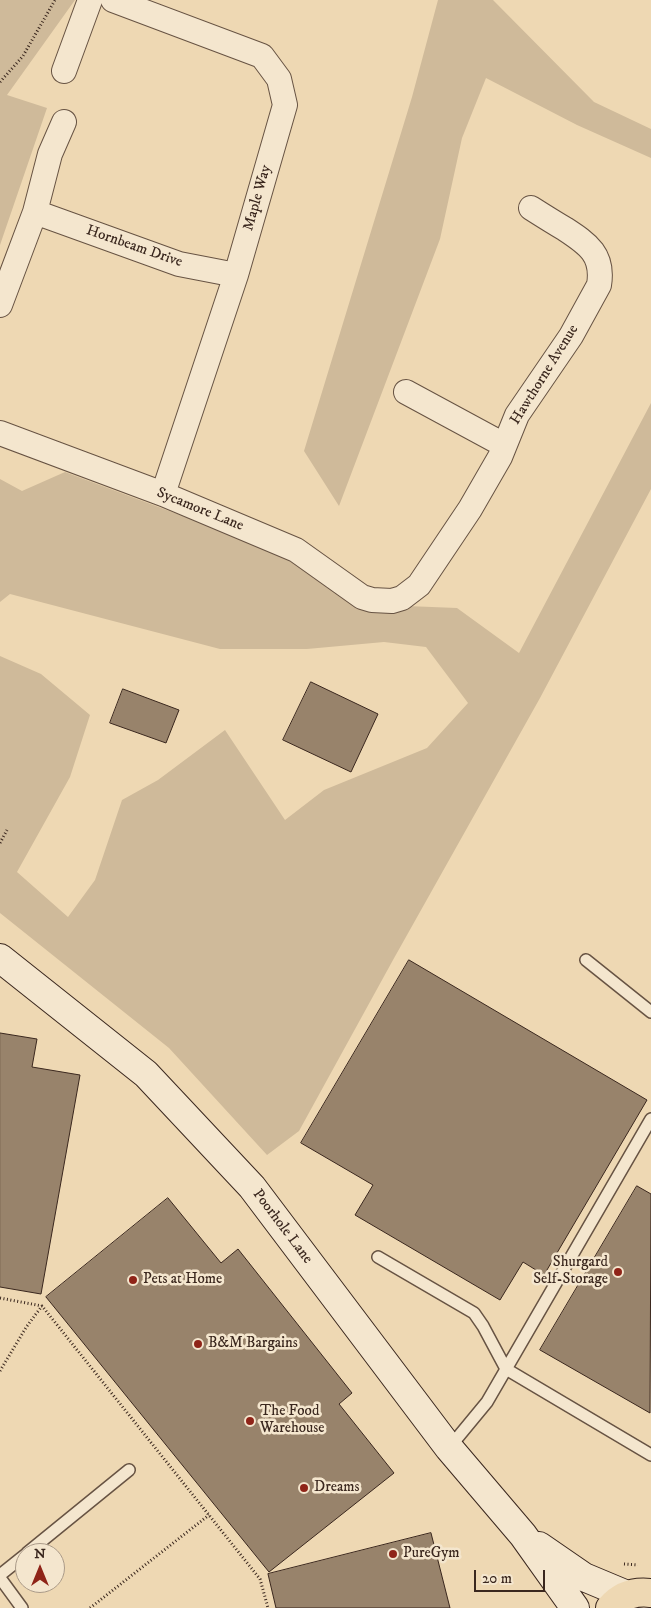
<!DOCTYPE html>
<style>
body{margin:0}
#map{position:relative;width:651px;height:1608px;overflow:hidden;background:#eed8b3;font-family:"IM FELL DW Pica",serif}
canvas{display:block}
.north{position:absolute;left:15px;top:1543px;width:50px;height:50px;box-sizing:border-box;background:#f4e6ce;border:1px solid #aa9a88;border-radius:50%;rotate:0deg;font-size:14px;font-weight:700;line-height:20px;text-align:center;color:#3a271e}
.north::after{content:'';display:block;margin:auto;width:18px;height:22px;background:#8f2418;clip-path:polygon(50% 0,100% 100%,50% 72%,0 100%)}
.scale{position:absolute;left:474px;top:1570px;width:71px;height:22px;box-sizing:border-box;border:2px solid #3a271e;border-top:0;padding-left:6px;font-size:15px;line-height:18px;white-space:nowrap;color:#3a271e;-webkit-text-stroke:4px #f4e6ce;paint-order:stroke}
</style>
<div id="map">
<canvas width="651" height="1608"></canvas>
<div class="north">N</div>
<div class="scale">20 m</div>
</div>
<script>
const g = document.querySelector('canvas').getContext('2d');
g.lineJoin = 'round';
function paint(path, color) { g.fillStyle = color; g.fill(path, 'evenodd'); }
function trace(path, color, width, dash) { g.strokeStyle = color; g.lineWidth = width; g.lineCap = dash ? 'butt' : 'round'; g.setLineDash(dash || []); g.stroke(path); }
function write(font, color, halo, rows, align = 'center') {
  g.font = font + ' "IM FELL DW Pica",serif'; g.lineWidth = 5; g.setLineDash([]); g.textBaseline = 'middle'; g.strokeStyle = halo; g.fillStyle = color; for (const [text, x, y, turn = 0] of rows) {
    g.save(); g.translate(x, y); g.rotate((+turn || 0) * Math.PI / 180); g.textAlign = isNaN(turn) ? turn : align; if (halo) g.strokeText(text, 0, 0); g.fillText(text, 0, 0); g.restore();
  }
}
paint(new Path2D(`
 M0 0H75L7 95 47 108 0 245Z
 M438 0H493L594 102 651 129V158L577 125 486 78 462 138 440 239 339 506 304 451 412 97Z
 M651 403V489L540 698 393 960 299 1131 267 1155 169 1048 0 913V656L41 674 90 715 70 777 17 872 68 917 95 880 122 800 158 780 225 730 285 820 324 790 427 748 468 703 426 647 384 642 307 649H220L10 594 0 602V479L22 491 65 472 271 549 356 604 457 608 519 653Z`), '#cfba9a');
const building = new Path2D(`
 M311 682 378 714 351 772 283 740Z
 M123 689 179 710 166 743 110 723Z
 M409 960 647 1100 544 1275 523 1262 500 1300 355 1215 373 1185 301 1143Z
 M0 1033 37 1039 32 1067 80 1075 41 1294 0 1287Z
 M637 1186 651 1194 650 1413 540 1350Z
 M168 1198 221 1263 238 1249 352 1393 339 1404 394 1473 269 1572 46 1297Z
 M431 1533 450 1608H276L268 1574Z`);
paint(building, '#98836b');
trace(building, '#3a271e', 1);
const lane = new Path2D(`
 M586 960 651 1012
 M378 1257 474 1313 483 1326 506 1369 651 1455
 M449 1448 487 1402 651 1119
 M27 1553 129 1470
 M0 1575 25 1555
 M0 1578 22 1608`);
const street = new Path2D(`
 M113 0 262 56 279 79 285 105 236 275 163 494
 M64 71 90 0
 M35 212 179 264 236 275
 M0 305 35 212 50 154 64 122
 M406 392 504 445
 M0 433 163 494 296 550 362 597 372 600 392 601 402 598 419 585 470 509 500 457 517 415 571 336 599 285C604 255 588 244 565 229 553 222 542 215 531 208`);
const secondary = new Path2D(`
 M0 958 146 1074 252 1187 449 1448 523 1535 575 1608
 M539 1546 584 1577 627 1595`);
const primary = new Path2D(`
 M610 1608C621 1595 635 1591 651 1593`);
trace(lane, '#675343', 14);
trace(street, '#675343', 26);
trace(secondary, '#3a271e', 30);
trace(primary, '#3a271e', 30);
trace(new Path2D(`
 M0 82 23 56 55 0
 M0 843 7 830
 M0 1298 42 1306 260 1579 268 1608
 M0 1371 27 1326 42 1306
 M624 1564 638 1565
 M90 1608 209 1515`), '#3a271e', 3, [1, 2.5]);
trace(lane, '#f4e6ce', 11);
trace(street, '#f4e6ce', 24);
trace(secondary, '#f4e6ce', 28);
trace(primary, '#eed8b3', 28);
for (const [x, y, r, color] of [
 [618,1272,5,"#8f2418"],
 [133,1280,5,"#8f2418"],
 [198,1344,5,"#8f2418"],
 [250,1421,5,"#8f2418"],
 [304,1488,5,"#8f2418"],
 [393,1554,5,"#8f2418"]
]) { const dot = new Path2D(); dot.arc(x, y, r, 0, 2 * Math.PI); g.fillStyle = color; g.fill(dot); trace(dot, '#f4e6ce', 2); }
write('15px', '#3a271e', '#f4e6ce', [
 ["Maple Way",258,198,-74],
 ["Hornbeam Drive",134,247,19],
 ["Hawthorne Avenue",545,375,-58],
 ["Sycamore Lane",200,510,22],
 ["Poorhole Lane",282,1227,53]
]);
write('15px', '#3a271e', '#f4e6ce', [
 ["Shurgard",608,1263,"right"],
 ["Self-Storage",608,1280,"right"],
 ["Pets at Home",143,1280],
 ["B&M Bargains",208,1344],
 ["The Food",260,1412],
 ["Warehouse",260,1429],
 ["Dreams",314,1488],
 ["PureGym",403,1554]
], 'left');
</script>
